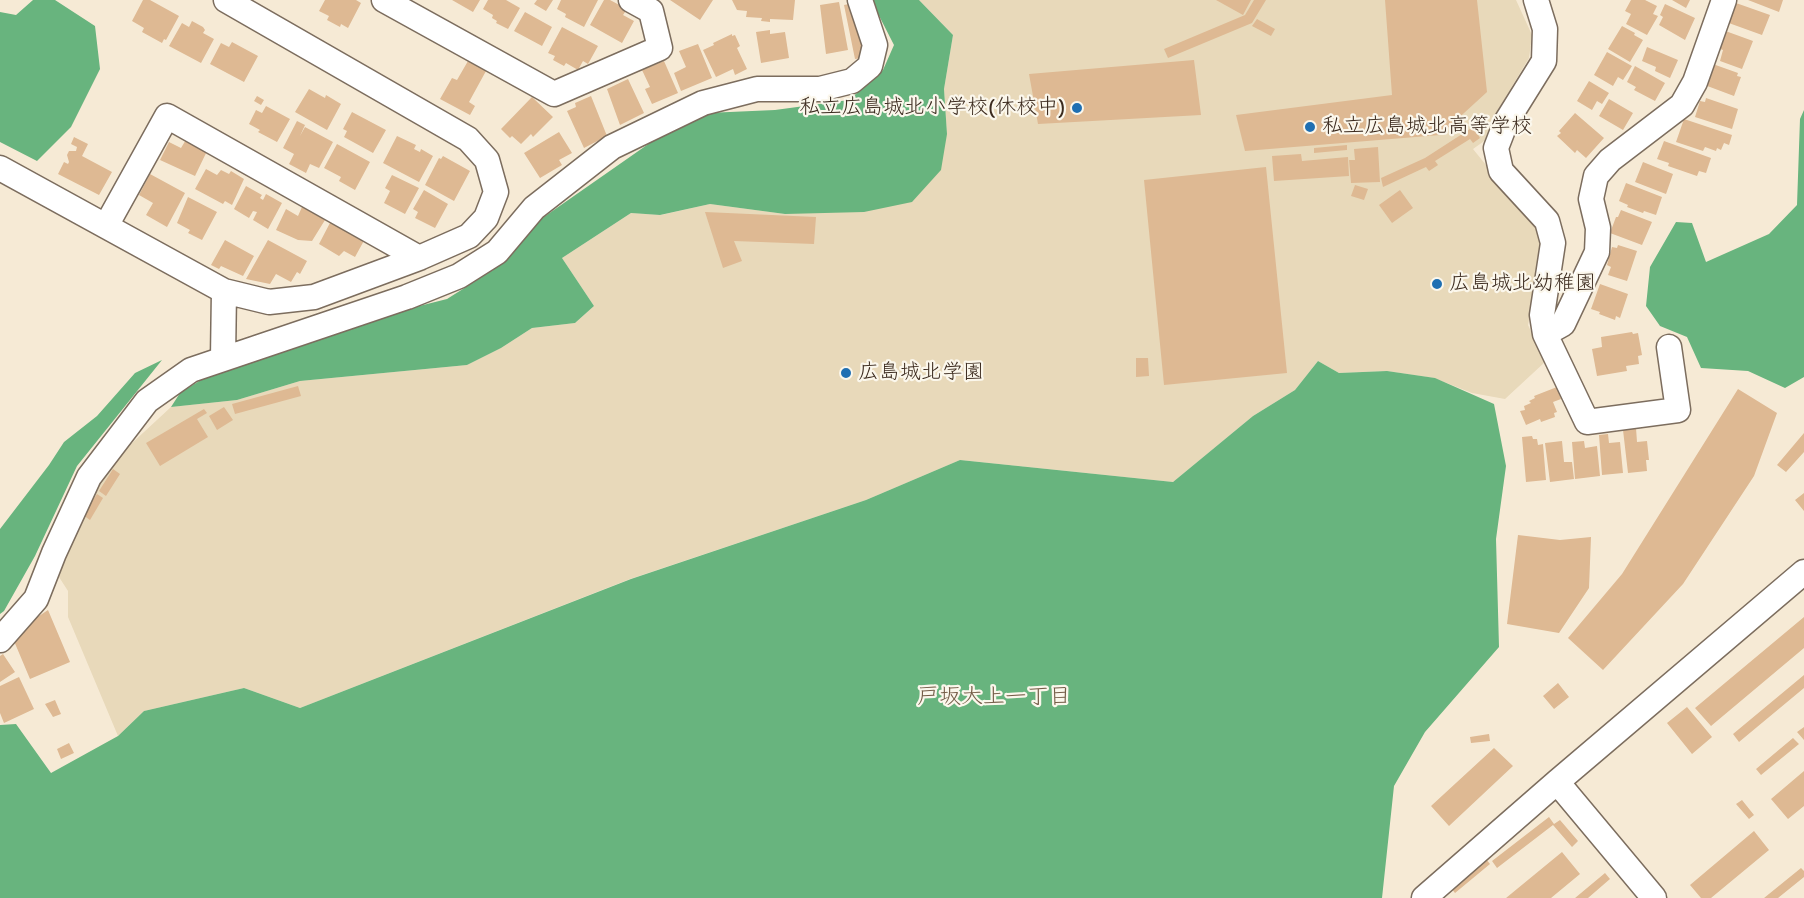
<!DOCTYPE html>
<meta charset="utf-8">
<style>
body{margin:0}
canvas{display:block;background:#f6ead5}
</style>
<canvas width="1804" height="898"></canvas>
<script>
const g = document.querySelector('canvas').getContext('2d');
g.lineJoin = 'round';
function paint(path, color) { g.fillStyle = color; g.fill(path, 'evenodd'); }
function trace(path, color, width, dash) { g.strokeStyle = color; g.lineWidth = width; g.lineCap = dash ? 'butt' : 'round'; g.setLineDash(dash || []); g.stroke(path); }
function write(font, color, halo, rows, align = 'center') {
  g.font = font + ' Itim,"Klee One",sans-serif'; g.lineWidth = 4.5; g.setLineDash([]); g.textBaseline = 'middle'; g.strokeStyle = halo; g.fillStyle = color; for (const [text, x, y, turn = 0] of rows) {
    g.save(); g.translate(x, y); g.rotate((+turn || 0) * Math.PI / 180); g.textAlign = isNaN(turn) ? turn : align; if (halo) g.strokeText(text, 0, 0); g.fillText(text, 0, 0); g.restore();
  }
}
paint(new Path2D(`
 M919 0H1516L1532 35 1529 58 1499 108 1487 139 1473 149 1533 223 1540 234 1542 251 1528 325 1545 362 1505 399 1472 393 1434 378 1387 371 1339 373 1318 361 1295 390 1253 416 1173 482 960 460 866 500 630 579 300 708 244 688 144 711 118 736 68 617V591L59 577 71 537 90 492 117 457 171 407 237 400 300 381 467 365 501 348 532 328 575 323 594 306 562 258 631 213 661 215 710 204 785 214 947 134 944 89 953 35Z`), '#e8d9ba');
paint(new Path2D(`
 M33 0H55L95 26 100 69 71 127 37 161 0 142V12L16 15Z
 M871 0H919L953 35 944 89 947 134 941 170 912 202 864 212 785 214 710 204 660 215 631 213 562 258 594 306 575 323 532 328 501 348 467 365 300 381 237 400 171 407 180 393 212 373 364 320 447 299 493 270 541 219 657 138 707 113 775 110 849 100 883 70 894 45Z
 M1804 110V377L1785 388 1748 371 1701 368 1687 337 1660 326 1646 306 1650 267 1676 222 1692 223 1706 262 1769 234 1797 205 1800 119Z
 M162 360 77 466 35 556 4 611 0 614V529L49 465 64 442 97 416 135 373Z
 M1318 361 1339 373 1387 371 1435 378 1494 404 1506 466 1496 539 1499 647 1425 732 1394 786 1382 898H0V725L16 724 51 773 118 736 144 711 244 688 300 708 631 579 866 500 960 460 1173 482 1253 416 1295 390Z`), '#68b47e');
paint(new Path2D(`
 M143 0H150L179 16 166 40 164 39 162 43 142 32 144 28 132 21Z
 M325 0H356L361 3 348 28 341 24 340 27 327 20 329 16 319 11Z
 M452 0H480L473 12Z
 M488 0H506L520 8 508 29 496 23 497 21 492 18 493 15 483 9Z
 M537 0H553L546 11 534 4Z
 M561 0H598L584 27 565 17 566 14 557 9Z
 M604 0H610L627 9 623 15 634 21 622 43 590 25Z
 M670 0H713L700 20Z
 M732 0H795L793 20 770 19V22L761 21 762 18 746 17 747 11 737 10Z
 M1216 0H1251L1243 15Z
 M1254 0H1266L1252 23 1168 58 1164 49 1245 15Z
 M1385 0H1477L1487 92 1440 135 1245 151 1236 115 1392 95Z
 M1631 0H1645L1657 6 1653 14 1658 16 1647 35 1626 24 1631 14 1625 11Z
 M1672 0H1690L1686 8Z
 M1748 0H1783L1779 12Z
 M839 2 848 50 826 54 820 5Z
 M854 3 867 32 862 58 855 59 844 5Z
 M1736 3 1770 15 1762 35 1726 22 1731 6 1734 7Z
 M1665 4 1695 18 1685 40 1659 25 1663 17 1660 15Z
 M525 12 552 27 542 46 514 31Z
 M1257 19 1275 29 1271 36 1252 26Z
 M192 21 203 27 205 30 203 33 214 39 201 63 169 46 182 23 189 27Z
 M1622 26 1635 33 1634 35 1643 40 1630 62 1608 49Z
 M562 27 598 46 588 64 583 61 578 70 566 63 564 66 553 60 555 56 548 53Z
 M1720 29 1753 41 1742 69 1720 61 1723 50 1714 47Z
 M770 30V34L785 32 789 58 761 63 756 32Z
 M732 34V36L735 35 740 46 737 48 747 69 735 75 733 69 716 77 703 50 714 45 713 43Z
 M232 42 258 56 244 82 210 64 221 43 229 47Z
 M698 44 712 78 681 91 674 73 686 67 679 51Z
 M1647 47 1678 60 1670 78 1655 71 1656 67 1642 61Z
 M1607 52 1632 66 1623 80 1618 77 1613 86 1594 75Z
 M1194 60 1201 115 1038 124 1029 74Z
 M468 61 486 71 469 102 475 106 470 115 440 99 452 78 457 80Z
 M664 61 678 93 652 104 645 89 650 87 642 70Z
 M1710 63 1738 73 1737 76 1741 77 1734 96 1702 84Z
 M1635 66 1665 83 1655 101 1634 90 1636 87 1627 82Z
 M628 79 644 113 620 125 607 89Z
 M1589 81 1609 93 1602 104 1597 101 1592 110 1577 101Z
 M309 89 325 98 326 95 341 104 327 130 295 112Z
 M257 96 264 100 261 105 254 101Z
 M591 96 607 136 584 148 567 111 576 107 575 103Z
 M532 97 553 117 533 137 531 134 521 144 512 136 510 138 501 129Z
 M1706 98 1738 109 1732 129 1695 117 1700 101 1705 102Z
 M1609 99 1633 113 1623 130 1599 116Z
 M266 106 290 119 277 142 258 132 260 130 249 124 256 110 262 113Z
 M352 112 386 130 373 153 344 137 347 131 343 129Z
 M1575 113 1604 138 1586 158 1577 150 1575 153 1557 136 1561 133 1559 131Z
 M1684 119 1732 135 1729 145 1724 143 1721 150 1717 148 1716 151 1705 147 1703 151 1676 142Z
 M297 121 305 125 300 136 305 127 333 142 319 168 310 164 306 173 289 164 294 154 283 148Z
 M1473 127 1480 138 1473 143 1470 139 1435 161 1438 165 1429 171 1426 167 1383 187 1381 178 1425 158Z
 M559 132 572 153 559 160 562 165 540 178 524 153Z
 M397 136 416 145 414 149 420 152 421 149 433 156 419 182 383 163Z
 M74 137 88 144 82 156 112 172 99 195 58 174 64 162 68 164 69 162 67 155 69 151H76L77 147 71 144Z
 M187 138 208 149 195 176 160 160 169 142 181 148Z
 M1664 141 1711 158 1706 173 1699 171 1697 176 1668 166 1669 163 1657 159Z
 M337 144 370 162 355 190 339 181 341 177 324 168Z
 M1347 145V150L1314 153V148Z
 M1378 147 1380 182 1351 183 1349 160H1355L1354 149Z
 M1301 154 1302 161 1348 157 1349 176 1274 181 1272 156Z
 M443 156 470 171 454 201 425 185 439 158 441 159Z
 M1643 162 1673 174 1666 194 1635 182Z
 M1266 167 1287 373 1164 385 1144 180Z
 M206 169 217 175 221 170 229 174 231 171 244 179 232 205 225 201 223 204 195 189Z
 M150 174 185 193 167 227 146 215 153 203 139 195Z
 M392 175 419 188 405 214 384 203 390 191 385 188Z
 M1626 183 1662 197 1656 215 1644 211 1643 213 1627 207 1628 205 1619 201Z
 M1355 185 1368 189 1364 200 1351 196Z
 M246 186 262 195 260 198 263 200 266 194 282 203 268 229 253 220 257 212 253 211 249 218 234 209Z
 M424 190 448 204 435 228 415 218 418 212 413 209Z
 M1400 190 1413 208 1392 223 1379 205Z
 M188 197 217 212 202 240 188 233 190 230 177 223Z
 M302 207 325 220 312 241 298 240 276 230 286 209 298 216Z
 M1621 210 1652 222 1642 245 1610 233 1616 217H1618Z
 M705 212 816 217 814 244 734 241 742 261 723 268Z
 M332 219 366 237 355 257 344 251 339 256 319 244Z
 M225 240 254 256 243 276 221 266 219 269 211 265Z
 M268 240 307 261 300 274 297 272 291 282 276 274 270 284 246 279Z
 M1618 245 1637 251 1627 281 1608 275 1611 267 1607 265 1612 247 1617 248Z
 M1600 284 1628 294 1620 318 1616 316 1615 320 1599 314 1600 312 1591 309Z
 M1632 332 1633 334 1638 333 1642 355 1638 356 1639 364 1626 366 1627 371 1597 376 1592 349 1602 347 1601 337Z
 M1136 358H1148L1149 376 1136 377Z
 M298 386 301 396 235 414 232 404Z
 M1557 387 1561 399 1553 402 1557 412 1554 413 1555 417 1541 422 1540 419 1526 425 1520 411 1525 410 1524 406 1531 403 1529 401 1535 398 1534 396Z
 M1738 389 1777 413 1754 476 1683 584 1603 670 1568 638 1622 574Z
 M224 407 233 420 217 430 209 416Z
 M204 409 207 413 197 419 208 437 160 466 146 443Z
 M1636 428 1637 442 1647 441 1649 460H1646L1647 471 1628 473 1623 430Z
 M1804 433V452L1786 472 1777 465Z
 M1608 434 1609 443 1620 442 1623 473 1602 475 1599 435Z
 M1532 436 1533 439H1537L1538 445 1543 444 1546 480 1526 482 1522 437Z
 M1562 441 1564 462H1572L1574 479 1550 482 1545 443Z
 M1584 441 1585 448 1597 446 1600 476 1575 479 1572 442Z
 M113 469 120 474 106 496 99 491Z
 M1804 493V511L1795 500Z
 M97 494 103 498 90 520 83 515Z
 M1518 535 1560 540 1591 537 1589 588 1559 633 1507 624Z
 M48 610 70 662 30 679 14 641 30 622Z
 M1804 617V648L1711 726 1695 708Z
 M3 654 15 672 0 682V656Z
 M1804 675V688L1739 742 1733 734Z
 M19 677 34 709 4 723 0 713V686Z
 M1558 683 1569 697 1554 709 1543 696Z
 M55 700 61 714 53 717 45 704Z
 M1687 707 1712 737 1692 754 1667 723Z
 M1804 727V740L1797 732Z
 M1489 734 1490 741 1471 743 1470 737Z
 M1793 738 1799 744 1761 775 1756 769Z
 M69 743 74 753 61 759 57 749Z
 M1494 748 1513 766 1449 826 1431 806Z
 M1804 771V806L1788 819 1771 799Z
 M1742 800 1754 815 1749 819 1736 804Z
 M1549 817 1554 824 1560 820 1578 841 1572 847 1553 825 1497 868 1492 861Z
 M1754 831 1769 850 1711 898H1701L1690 885Z
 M1562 852 1580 874 1551 898H1506Z
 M1486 859 1490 864 1455 893 1451 888Z
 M1801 868 1804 871V877L1778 898H1764Z
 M1605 873 1610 879 1588 898H1575Z`), '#deb993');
const minor = new Path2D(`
 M384 0 554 94 660 48 651 11 631 0
 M1536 0 1545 29 1544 61 1506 122 1496 148 1501 171 1547 221 1553 243 1542 315 1545 334 1587 422 1678 410 1669 347
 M0 168 224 291 269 302 314 297 419 258 469 236 486 218 496 192 487 160 468 139 226 0
 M106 226 167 116 419 258
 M1545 334 1563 324 1597 252 1598 228 1591 199 1596 176 1610 160 1682 105 1695 82 1724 0
 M223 358 224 291
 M0 640 36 599 54 553 89 477 147 401 191 370 407 297 459 276 497 252 534 208 612 147 703 103 757 89H820L852 81 870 66 875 45 860 0
 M1557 782 1654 898
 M1424 898 1557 782 1804 572`);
trace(minor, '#7c6d5e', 27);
trace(minor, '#fff', 24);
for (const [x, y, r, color] of [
 [1077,108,6,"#1f6fb2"],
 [1310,127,6,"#1f6fb2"],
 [1437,284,6,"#1f6fb2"],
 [846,373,6,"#1f6fb2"]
]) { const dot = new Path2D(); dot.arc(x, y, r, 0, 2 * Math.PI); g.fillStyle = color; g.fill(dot); trace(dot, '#fbf7ec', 2); }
write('21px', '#3b2a1e', '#fbf7ec', [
 ["私立広島城北小学校(休校中)",1065,108,"right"],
 ["私立広島城北高等学校",1322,127],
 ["広島城北幼稚園",1449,284],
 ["広島城北学園",858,373]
], 'left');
write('22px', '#745c47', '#fbf7ec', [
 ["戸坂大上一丁目",994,697]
]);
</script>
